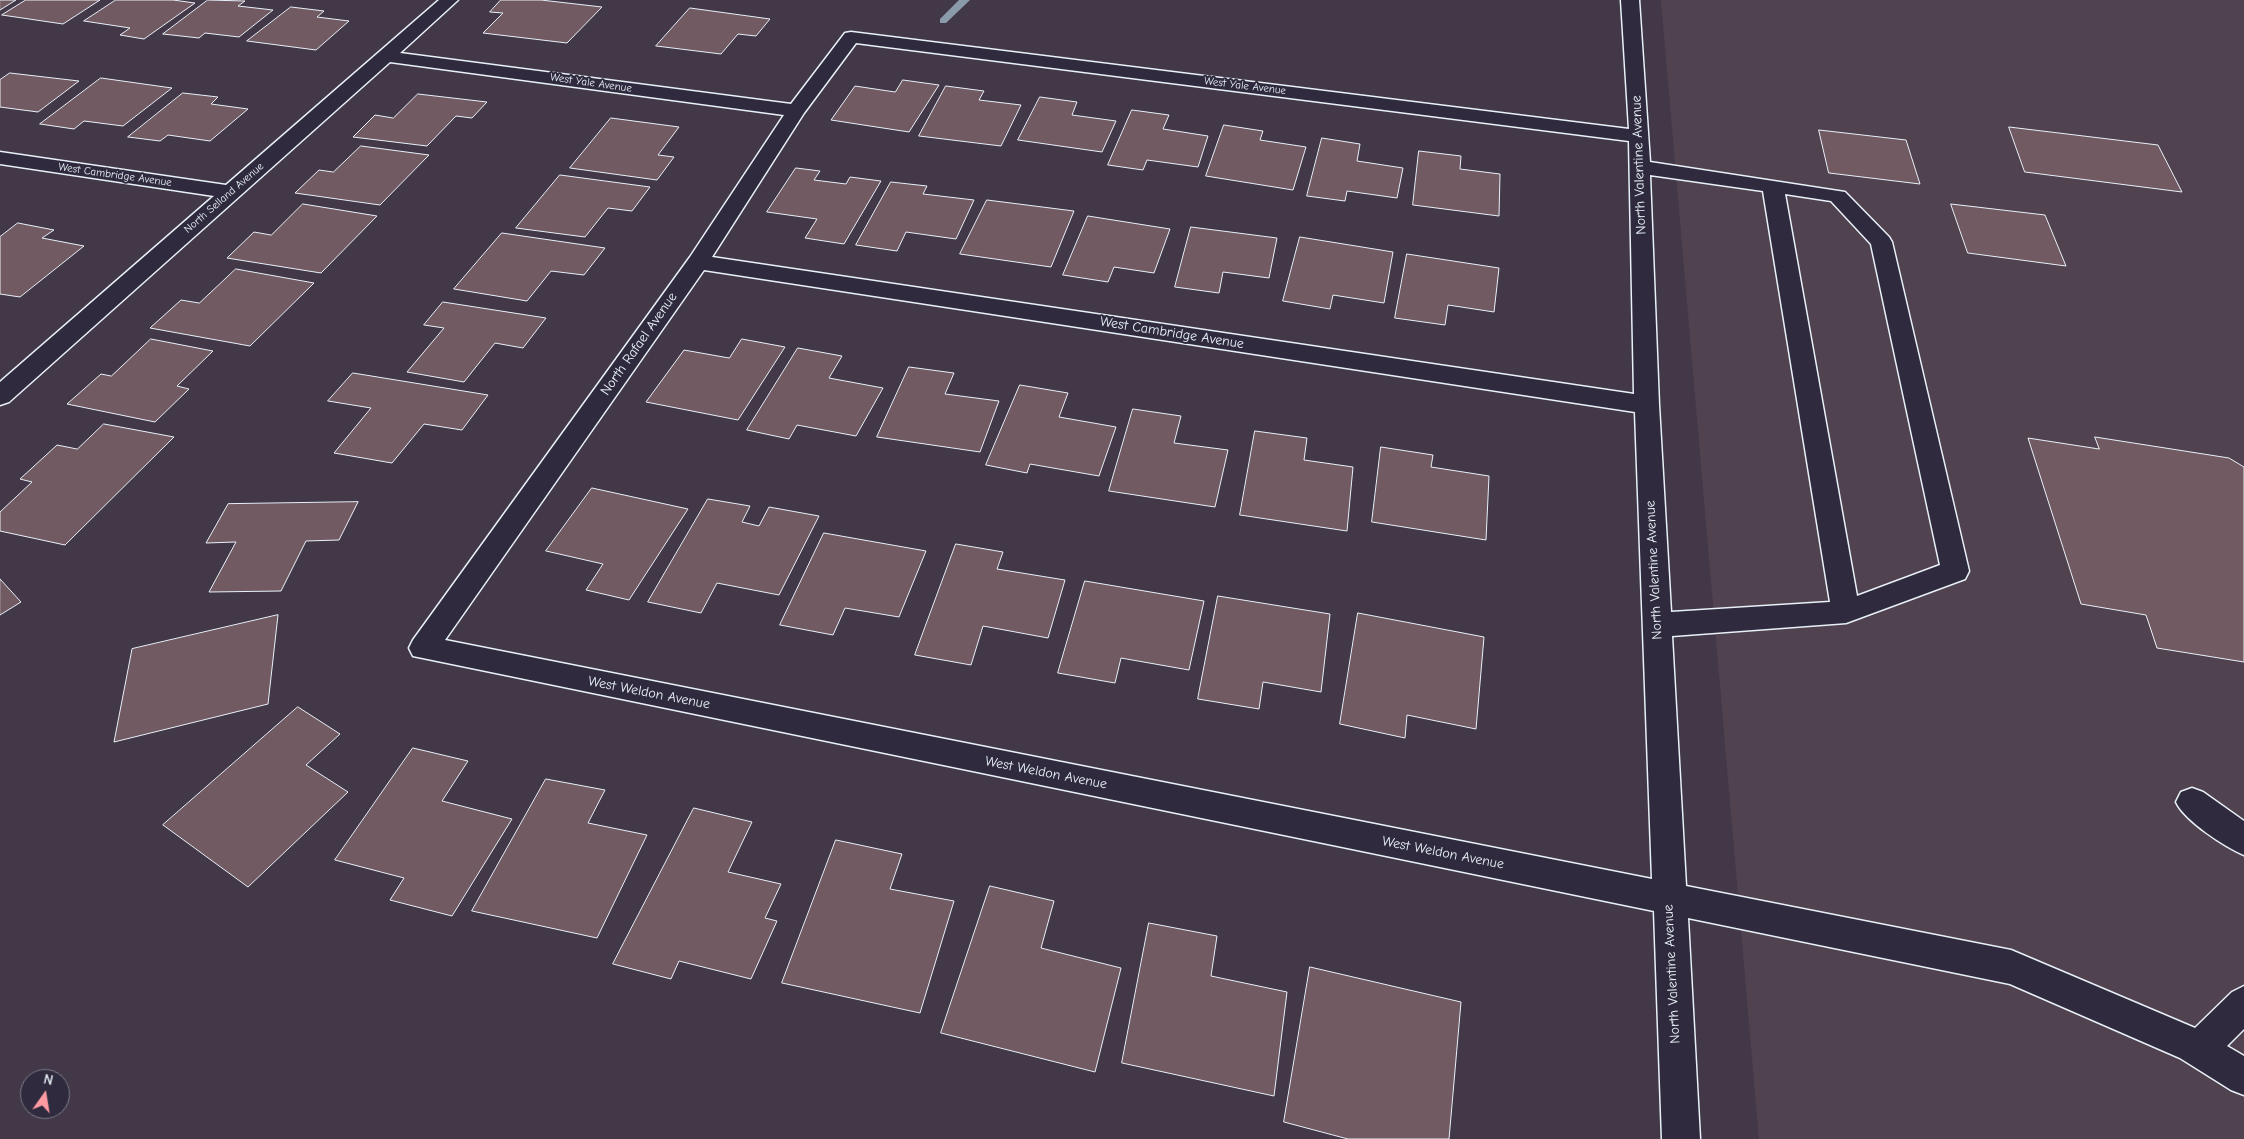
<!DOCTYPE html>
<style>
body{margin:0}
#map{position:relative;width:2244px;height:1139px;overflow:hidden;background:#433848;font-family:"Comic Neue",sans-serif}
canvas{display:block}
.north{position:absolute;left:20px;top:1069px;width:50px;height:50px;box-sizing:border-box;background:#2f2a3d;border:1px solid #797a88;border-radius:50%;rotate:13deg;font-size:14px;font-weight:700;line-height:20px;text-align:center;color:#e8f1f8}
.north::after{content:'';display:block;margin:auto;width:18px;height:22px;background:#ff9aa2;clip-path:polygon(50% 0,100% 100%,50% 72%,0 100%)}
</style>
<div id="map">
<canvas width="2244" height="1139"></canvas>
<div class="north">N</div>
</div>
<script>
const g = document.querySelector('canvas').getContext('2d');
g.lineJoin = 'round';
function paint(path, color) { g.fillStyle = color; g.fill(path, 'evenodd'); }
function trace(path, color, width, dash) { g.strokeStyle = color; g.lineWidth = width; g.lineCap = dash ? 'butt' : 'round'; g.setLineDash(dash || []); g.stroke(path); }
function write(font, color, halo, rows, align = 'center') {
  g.font = font + ' "Comic Neue",sans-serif'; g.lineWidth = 4; g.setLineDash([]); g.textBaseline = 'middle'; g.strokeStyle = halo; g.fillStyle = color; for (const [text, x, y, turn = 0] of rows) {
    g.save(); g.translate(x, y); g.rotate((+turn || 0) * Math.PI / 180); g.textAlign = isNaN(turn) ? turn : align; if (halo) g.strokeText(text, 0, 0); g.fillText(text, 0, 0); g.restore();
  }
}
paint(new Path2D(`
 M1661 0H2244V1139H1759Z`), '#514250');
paint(new Path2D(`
 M959 0H970L946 23H940V19Z`), '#8a9cab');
const building = new Path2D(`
 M0 0H16L0 10Z
 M26 0H100L63 24 2 15Z
 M116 0H173L195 3 144 39 120 35 130 28 84 21Z
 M208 0 245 1 238 6 273 10 239 37 205 33 199 38 163 34Z
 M501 0H541L602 7 567 43 483 33 503 13 490 12Z
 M291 7 324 11 317 17 349 21 316 50 247 41Z
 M690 8 770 19 756 36 738 34 721 54 656 46Z
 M10 73 79 81 38 112 0 107V80Z
 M101 78 172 88 123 126 84 121 74 129 40 124Z
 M903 80 939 85 909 132 831 120 855 86 895 92Z
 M946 86 984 91 979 100 1021 105 1001 146 919 136Z
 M183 93 218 97 211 104 248 109 210 141 168 135 160 141 128 137Z
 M418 94 487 102 472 118 456 116 427 146 353 137 375 115 393 118Z
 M1040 97 1077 102 1072 115 1116 121 1102 152 1018 140Z
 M1132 110 1169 115 1163 129 1208 136 1198 167 1147 160 1143 170 1108 165Z
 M611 118 679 127 658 155 674 157 657 180 570 168Z
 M1224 125 1263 131 1260 140 1306 147 1293 190 1206 176Z
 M2009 127 2158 145 2182 192 2025 172Z
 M1819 130 1906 140 1920 184 1829 173Z
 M1322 138 1360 144 1357 161 1403 168 1397 198 1347 191 1345 201 1307 196Z
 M361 146 429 155 380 205 295 193 319 170 333 172Z
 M1419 151 1461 156 1460 169 1500 174 1499 216 1413 205Z
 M796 168 820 171 814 180 846 184 850 177 881 181 844 244 805 238 817 219 767 212Z
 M560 175 650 187 632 211 608 208 585 237 516 228Z
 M891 182 927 186 923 194 974 200 956 239 906 232 897 251 856 245Z
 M987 200 1074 211 1051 267 960 254Z
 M303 204 377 216 321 273 227 258 254 232 271 235Z
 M1951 204 2045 215 2066 266 1968 253Z
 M1088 216 1170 229 1154 273 1114 267 1108 282 1063 275Z
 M18 223 54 230 42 238 84 246 20 297 0 294V237Z
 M1191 227 1277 238 1269 278 1223 272 1219 293 1175 287Z
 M502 233 605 248 584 275 551 271 527 301 454 289Z
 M1300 237 1393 252 1384 303 1333 295 1330 309 1283 301Z
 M1407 254 1499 268 1494 312 1448 305 1445 325 1395 318Z
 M236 269 314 283 250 346 150 328 181 300 199 303Z
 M443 302 546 318 523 348 495 343 464 382 407 372 444 328 424 325Z
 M151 339 213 351 177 386 189 389 155 422 67 404 101 374 111 376Z
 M742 339 785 347 738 420 646 402 684 350 729 358Z
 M798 348 842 356 829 378 883 388 856 436 797 425 789 439 747 430Z
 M909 367 954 373 945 394 999 401 980 452 877 437Z
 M353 373 488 395 462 430 424 424 392 463 334 453 371 408 328 401Z
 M1020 385 1068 393 1059 417 1116 427 1099 476 1030 464 1027 473 986 465Z
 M1133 409 1181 416 1174 443 1228 450 1215 507 1109 491Z
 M104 424 174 437 65 545 0 531V512L32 482 20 479 57 445 77 449Z
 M1255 431 1307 438 1304 460 1353 467 1347 531 1240 515Z
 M2095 437 2229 458 2244 467V662L2157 648 2146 615 2081 604 2028 438 2099 449Z
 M1381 447 1433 455 1431 467 1489 476 1486 540 1372 522Z
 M592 488 688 509 629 600 586 590 603 564 546 551Z
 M708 499 750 506 742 522 759 526 769 507 819 516 779 595 717 583 701 613 648 602Z
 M358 502 339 540 306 541 281 591 209 592 236 542 206 543 228 504Z
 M824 533 926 551 899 617 845 608 833 635 780 625Z
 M956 544 1003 552 997 569 1065 580 1048 638 983 626 971 665 915 655Z
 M0 579 21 602 0 615Z
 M1085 581 1204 601 1189 670 1121 658 1115 683 1058 673Z
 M1218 596 1330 614 1321 692 1263 682 1259 709 1198 699Z
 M1358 613 1484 637 1476 729 1407 715 1405 738 1340 724Z
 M278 615 268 704 114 742 132 649Z
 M298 707 340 734 306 765 348 792 248 887 163 825Z
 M413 748 468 761 442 801 512 819 452 916 390 900 404 878 335 860Z
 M546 779 605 790 588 823 647 835 597 938 472 911Z
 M694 808 752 822 728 872 781 884 765 918 777 921 751 979 679 961 671 979 613 964Z
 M836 840 902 854 890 889 954 901 920 1013 782 983Z
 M990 886 1054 901 1041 948 1121 968 1095 1072 941 1033Z
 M1149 923 1217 936 1211 976 1287 992 1274 1096 1122 1063Z
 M1310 967 1461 1002 1449 1139H1348L1284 1122Z`);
paint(building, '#725a63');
trace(building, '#e8f1f8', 1);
const minor = new Path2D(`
 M439 0H458L400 53 791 104 845 33 851 32 1629 129 1621 0H1639L1650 162 1845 192 1889 237 1892 242 1969 571 1965 579 1846 623 1672 636 1686 886 2011 950 2195 1028 2232 992 2244 986V1029L2227 1046 2244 1056V1095L2231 1090 2180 1058 2010 984 1688 918 1700 1139H1662L1654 911 413 656 409 648 413 640 690 257 784 115 390 62 9 402 0 405V382L214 196 0 164V152L226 185ZM856 43 1629 141 1634 394 712 257 804 113ZM1650 175 1763 191 1830 602 1671 612 1659 405ZM1785 194 1831 201 1871 244 1940 565 1857 596ZM704 270 1635 412 1652 879 445 640Z
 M2192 788 2203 792 2244 821V855C2225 847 2185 821 2176 802L2181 792Z`);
trace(minor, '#e8f1f8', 3);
paint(minor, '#2f2a3d');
write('11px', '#e8f1f8', '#2f2a3d', [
 ["West Yale Avenue",591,83,8],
 ["West Yale Avenue",1245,86,7],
 ["West Cambridge Avenue",115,175,8],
 ["North Selland Avenue",224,198,-41]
]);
write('14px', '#e8f1f8', '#2f2a3d', [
 ["North Valentine Avenue",1639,165,-92],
 ["West Cambridge Avenue",1172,333,9],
 ["North Rafael Avenue",639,344,-55],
 ["North Valentine Avenue",1654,570,-93],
 ["West Weldon Avenue",649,693,11],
 ["West Weldon Avenue",1046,773,11],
 ["West Weldon Avenue",1443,853,11],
 ["North Valentine Avenue",1672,974,-93]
]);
</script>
